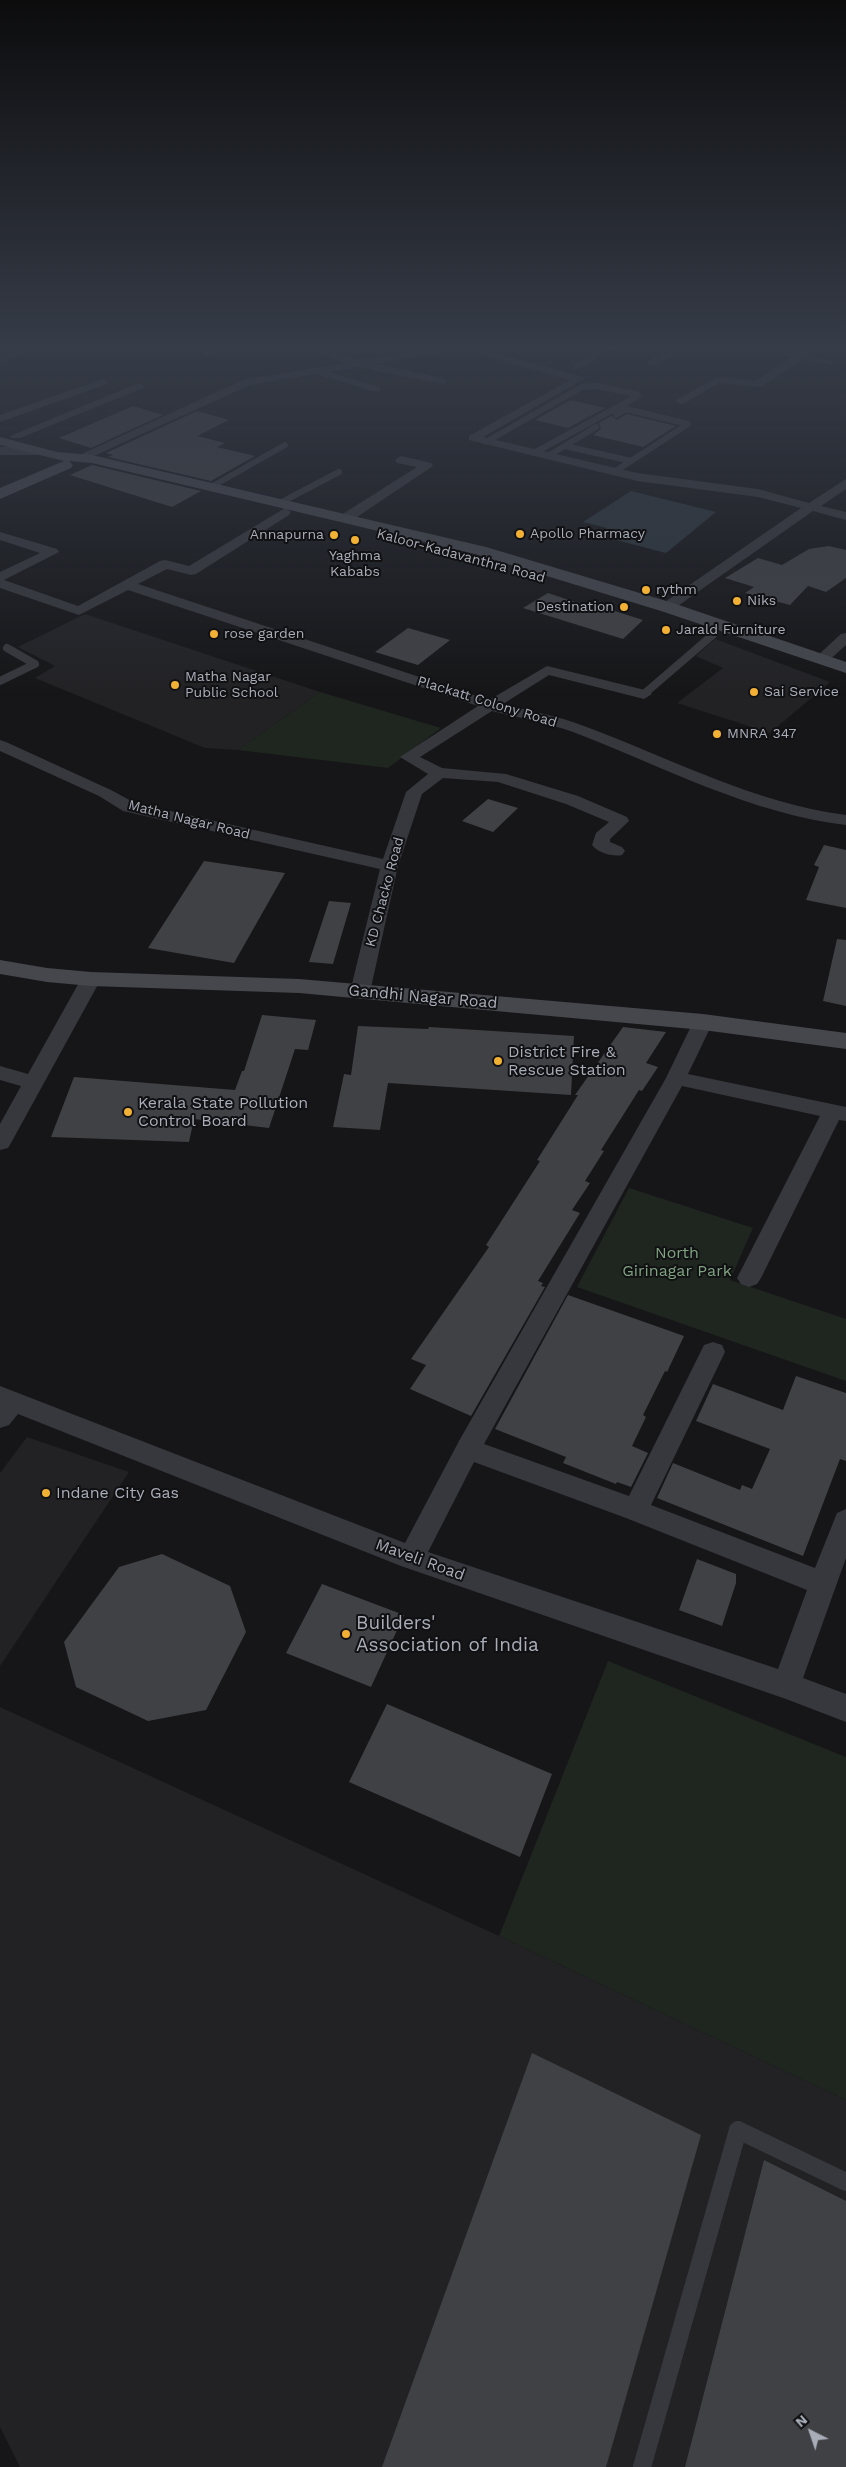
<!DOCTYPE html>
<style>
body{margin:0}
#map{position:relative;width:846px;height:2467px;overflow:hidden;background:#161618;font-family:"Work Sans",sans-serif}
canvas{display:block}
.north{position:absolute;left:786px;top:2407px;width:50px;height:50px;-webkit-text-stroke:4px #111113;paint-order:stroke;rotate:319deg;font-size:14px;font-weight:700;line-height:20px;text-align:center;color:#a8adb8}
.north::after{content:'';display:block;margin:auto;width:18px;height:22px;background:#a8adb8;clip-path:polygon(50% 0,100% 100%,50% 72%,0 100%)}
</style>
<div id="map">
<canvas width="846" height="2467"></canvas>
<div class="north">N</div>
</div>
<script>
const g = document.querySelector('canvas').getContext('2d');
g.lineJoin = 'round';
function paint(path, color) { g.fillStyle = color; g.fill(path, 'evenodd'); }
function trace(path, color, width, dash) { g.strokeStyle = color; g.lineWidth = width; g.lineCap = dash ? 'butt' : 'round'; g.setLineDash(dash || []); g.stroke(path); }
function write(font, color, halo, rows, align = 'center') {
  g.font = font + ' "Work Sans",sans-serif'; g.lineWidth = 4; g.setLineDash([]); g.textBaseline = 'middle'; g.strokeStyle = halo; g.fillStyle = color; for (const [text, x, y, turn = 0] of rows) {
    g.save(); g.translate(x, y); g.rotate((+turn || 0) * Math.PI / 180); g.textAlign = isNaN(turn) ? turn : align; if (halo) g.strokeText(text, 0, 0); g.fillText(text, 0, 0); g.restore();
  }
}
paint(new Path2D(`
 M85 614 320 692 238 750 205 748 35 678 55 666 18 647Z
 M715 639 830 682 770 733 677 703 723 668 696 656Z
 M27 1437 129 1472 0 1666V1473Z
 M0 1707 499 1936 846 2100V2467H20L0 2427Z`), '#222225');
paint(new Path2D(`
 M320 692 441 728 388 768 238 750Z
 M629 1188 753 1228 730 1280 846 1319V1381L577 1287Z
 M608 1661 846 1757V2100L499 1936Z`), '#1e261f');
paint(new Path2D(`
 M631 491 716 512 666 553 597 535 607 528 583 522Z`), '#2c353c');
paint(new Path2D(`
 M570 400 605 408 568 428 535 420Z
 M133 406 163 415 91 448 59 438Z
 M197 411 229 420 197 436 225 443 217 447 255 456 211 481 108 457 113 455 106 453Z
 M627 414 676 426 643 447 593 435 601 429 599 423 611 416 617 420Z
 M92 465 201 491 172 507 70 475Z
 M829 546 846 550V578L826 592 808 586 790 605 745 593 754 587 725 578 758 558 782 565 809 549Z
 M548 593 596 609 599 606 643 620 623 639 523 608Z
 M408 628 450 640 418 665 375 652Z
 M488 799 518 808 493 832 462 821Z
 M824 845 846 850V908L806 900 819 867 814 865Z
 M204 861 285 873 234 963 148 948Z
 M329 901 351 903 333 964 309 962Z
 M837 939 846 940V1006L823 1001Z
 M262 1015 316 1020 308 1050 295 1049 269 1128 194 1119 189 1142 51 1137 74 1077 235 1090 242 1071H244Z
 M358 1026 428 1029 429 1027 574 1036 571 1095 388 1083 380 1130 333 1127 344 1074 351 1075Z
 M623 1027 666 1032 646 1063 658 1067 642 1091 639 1090 601 1150 604 1151 585 1181 590 1183 572 1210 580 1213 538 1281 543 1283 541 1286 545 1287 471 1416 410 1389 426 1365 411 1359 489 1247 486 1245 540 1161 537 1160 578 1095H575Z
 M568 1295 684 1336 667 1372 665 1371 643 1415 646 1417 632 1446 648 1453 631 1487 617 1482 616 1484 563 1463 566 1457 495 1429Z
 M796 1376 846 1393V1461L840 1459 803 1556 657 1498 673 1463 740 1490 742 1485 752 1489 770 1449 696 1421 713 1384 783 1410Z
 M162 1554 230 1586 246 1632 206 1710 148 1721 76 1687 64 1642 119 1567Z
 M697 1559 736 1574V1583L722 1626 679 1610Z
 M322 1584 404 1615 371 1687 286 1653Z
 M387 1704 552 1774 520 1857 349 1782Z
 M532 2053 701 2135 606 2467H382Z
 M764 2160 846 2201V2467H685Z`), '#404145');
trace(new Path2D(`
 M480 350 496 356
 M486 442 582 387 597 386 637 394 638 396 534 453
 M565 446 631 461
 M548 456 596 427
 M614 472 688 424 626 409 616 415
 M211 487 285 445
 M280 503 339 472`), '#37383d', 6);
trace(new Path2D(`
 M0 681 35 664 7 648
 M644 694 715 633`), '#37383d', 8);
trace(new Path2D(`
 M642 2467 738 2130 846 2182`), '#37383d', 18);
paint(new Path2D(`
 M14 350H29L0 363V356Z
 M209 350H224L213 356H205L204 354Z
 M313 350H329L359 360 419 350H445L440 353 375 364 443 378 448 381 443 384 358 367 328 372 380 387V391H372L316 374 250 385 85 460H77L75 457 243 380 345 363Z
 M597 350H610L581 368 577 369 572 366Z
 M666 350H679L656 365H648V361Z
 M769 350 799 352 815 350 810 355 834 362 829 365 803 359 761 387 719 383 685 403 681 404 675 401 717 377 755 381 792 357Z
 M496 353 583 377 584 379 483 437 637 473 758 489 809 503 846 479V489L821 506 846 512V520L813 511 672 610H662L660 607 662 604 801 508 758 497 637 481 469 440V436L570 380 492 358V354Z
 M103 379 108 382 107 384 0 422V415Z
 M139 383 144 386 143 388 20 438H12L10 436Z
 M0 447H37L43 451 37 455H0Z
 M401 456 431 463 433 466 351 521H341L340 518 341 515 417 467 397 463 395 460Z
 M285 508 291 512 289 515 196 574 191 575 167 569 138 584 489 700 547 666 649 691 652 694 644 699 549 675 503 704C530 711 558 716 584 726 668 757 756 804 846 815V825C751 814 662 766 573 732 548 723 519 718 492 711L420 757 442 768 506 774 578 796 627 817 629 821 610 839V842L622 847 625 851 622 855C613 857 598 853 592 845L596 833 609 822 566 804 498 782 443 778 422 794 398 866 370 992 367 996 360 998 353 996 350 992 380 869 123 811 99 796 0 751V740L6 742 111 790 135 803 383 859 406 792 428 774 400 757 478 706 128 590 79 615 0 588V572L40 553 0 540V532L57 549 59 552 4 580 78 606 160 561 165 560 189 566Z
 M846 633V645L826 663H816L814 660 816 657 841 634Z
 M91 973 98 975 101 979 11 1143 8 1148 0 1150V1124L21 1086 0 1080V1066L28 1074 81 979 84 975Z
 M703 1016 710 1018 713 1022 688 1074 846 1107V1121L839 1120 761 1278 757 1284 749 1287 741 1284 737 1278 820 1116 682 1086 484 1444 629 1496 704 1345 713 1342 722 1345 725 1352 651 1505 815 1568 837 1513 846 1509V1558L803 1678 846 1694V1722L786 1699 401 1566 18 1414 9 1425 0 1428V1386L405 1543 459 1441 666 1078 693 1022 696 1018ZM474 1462 626 1518 807 1590 778 1669 428 1552Z`), '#37383d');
paint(new Path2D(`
 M0 437 57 452 92 455 486 547 673 603 846 662V673L661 611 475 554 92 463 69 461 73 465 71 468 0 499V488L64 461 0 445Z
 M0 960 47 968 91 972 299 979 703 1014 846 1033V1049L703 1030 299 993 91 986 47 982 0 974Z`), '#45474d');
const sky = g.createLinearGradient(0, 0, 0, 696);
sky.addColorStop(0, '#0c0c0d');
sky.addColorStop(0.5, '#363c48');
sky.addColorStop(1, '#363c4800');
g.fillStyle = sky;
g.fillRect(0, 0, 846, 696);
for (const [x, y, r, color] of [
 [520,534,5,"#f2b134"],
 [334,535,5,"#f2b134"],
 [355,540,5,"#f2b134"],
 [646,590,5,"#f2b134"],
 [737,601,5,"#f2b134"],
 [624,607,5,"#f2b134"],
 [666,630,5,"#f2b134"],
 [214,634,5,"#f2b134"],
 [175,685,5,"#f2b134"],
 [754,692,5,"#f2b134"],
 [717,734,5,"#f2b134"],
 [498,1061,5,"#f2b134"],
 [128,1112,5,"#f2b134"],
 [46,1493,5,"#f2b134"],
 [346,1634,5,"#f2b134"]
]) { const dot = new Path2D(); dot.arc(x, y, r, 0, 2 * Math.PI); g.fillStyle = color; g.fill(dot); trace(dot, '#111113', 2); }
write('14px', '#a8adb8', '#111113', [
 ["Apollo Pharmacy",530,534],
 ["Annapurna",324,535,"right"],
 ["Yaghma",355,556,"center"],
 ["Kababs",355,572,"center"],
 ["rythm",656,590],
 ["Niks",747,601],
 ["Destination",614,607,"right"],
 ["Jarald Furniture",676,630],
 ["rose garden",224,634],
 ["Matha Nagar",185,677],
 ["Public School",185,693],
 ["Sai Service",764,692],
 ["MNRA 347",727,734]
], 'left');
write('14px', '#a8adb8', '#111113', [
 ["Kaloor-Kadavanthra Road",461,556,15],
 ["Plackatt Colony Road",487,702,17],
 ["Matha Nagar Road",189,820,14],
 ["KD Chacko Road",385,892,-75]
]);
write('16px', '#a8adb8', '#111113', [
 ["Gandhi Nagar Road",423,997,5],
 ["Maveli Road",420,1560,20]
]);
write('16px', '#a8adb8', '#111113', [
 ["District Fire &",508,1052],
 ["Rescue Station",508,1070],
 ["Kerala State Pollution",138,1103],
 ["Control Board",138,1121],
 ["Indane City Gas",56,1493]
], 'left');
write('16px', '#7fa381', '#111113', [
 ["North",677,1253],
 ["Girinagar Park",677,1271]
]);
write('19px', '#a8adb8', '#111113', [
 ["Builders'",356,1623],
 ["Association of India",356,1645]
], 'left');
</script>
